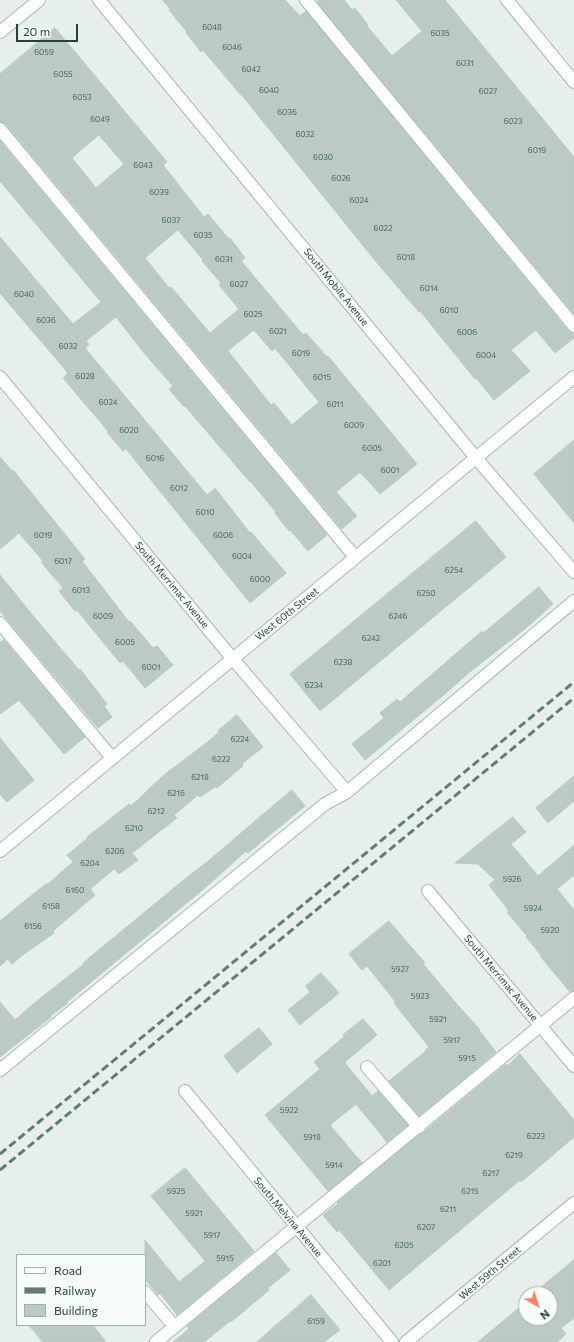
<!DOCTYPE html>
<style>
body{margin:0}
#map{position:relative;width:574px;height:1342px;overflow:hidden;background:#e6efeb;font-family:Commissioner,sans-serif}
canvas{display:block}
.legend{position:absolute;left:16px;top:1254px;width:130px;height:72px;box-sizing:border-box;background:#f7fbf9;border:1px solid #a3b1ad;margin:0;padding:5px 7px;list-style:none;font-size:12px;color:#24423a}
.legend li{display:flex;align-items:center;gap:8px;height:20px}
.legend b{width:20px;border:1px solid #a3b1ad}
.north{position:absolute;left:518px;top:1286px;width:40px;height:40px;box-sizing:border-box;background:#f7fbf9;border:1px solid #a3b1ad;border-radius:50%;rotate:142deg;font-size:11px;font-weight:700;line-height:16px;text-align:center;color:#24423a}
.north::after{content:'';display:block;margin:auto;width:14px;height:18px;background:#f4845f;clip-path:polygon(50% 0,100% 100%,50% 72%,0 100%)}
.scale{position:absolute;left:16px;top:24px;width:62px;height:18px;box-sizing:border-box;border:2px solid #24423a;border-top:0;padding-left:5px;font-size:12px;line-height:14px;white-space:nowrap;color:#24423a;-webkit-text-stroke:3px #f7fbf9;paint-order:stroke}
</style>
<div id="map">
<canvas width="574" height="1342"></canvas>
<ul class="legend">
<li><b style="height:5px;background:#fff"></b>Road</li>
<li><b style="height:5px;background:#5f7d75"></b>Railway</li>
<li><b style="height:11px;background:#bbcac4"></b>Building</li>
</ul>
<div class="north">N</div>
<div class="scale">20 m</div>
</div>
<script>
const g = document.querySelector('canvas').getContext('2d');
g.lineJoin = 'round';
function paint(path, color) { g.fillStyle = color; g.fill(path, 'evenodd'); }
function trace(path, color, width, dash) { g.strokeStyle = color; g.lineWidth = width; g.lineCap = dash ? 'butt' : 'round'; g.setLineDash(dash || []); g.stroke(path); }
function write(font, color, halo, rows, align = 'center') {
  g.font = font + ' Commissioner,sans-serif'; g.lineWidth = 3; g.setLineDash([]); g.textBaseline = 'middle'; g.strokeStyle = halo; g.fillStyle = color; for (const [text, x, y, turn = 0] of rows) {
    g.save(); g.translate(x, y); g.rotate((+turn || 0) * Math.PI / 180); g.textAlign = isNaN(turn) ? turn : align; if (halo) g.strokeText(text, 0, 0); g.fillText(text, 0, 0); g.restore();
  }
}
const building = new Path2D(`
 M163 0H285L300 16 306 11 568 331 574 333V338L555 353 536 330 511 350 530 371 494 400 476 378 475 379 420 311 419 312 378 264 240 93V94L203 50 201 52 186 33 187 32 169 10 170 9Z
 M320 0H344L352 10 355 8 368 25 367 26 392 56 422 31 396 0H445L574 157V314L317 2Z
 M55 28 167 162 163 165 204 217 208 214 229 239 230 238 245 258 241 261 303 335 306 333 327 357 328 356 417 464 380 494 360 472 336 492 357 516 342 529 6 124 0 122V74ZM99 135 124 164 96 188 72 158ZM178 230 203 260 202 261 221 283 219 285 239 309 210 333 171 287 169 288 145 258ZM254 330 272 351 275 348 319 402 292 425 274 403 271 405 228 351Z
 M0 141 327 535 308 551 290 530 289 531 275 513 276 512 251 482H250L185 406 184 407 169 389 173 386 144 353 116 317 86 341 89 345 85 348 207 495 215 488 250 533 251 532 286 573 250 603 126 449 123 451 107 432 108 431 63 378 68 373 0 293V237L73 324 101 302 0 181Z
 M574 440V523L534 474Z
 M0 457 12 471 13 470 85 559 82 561 129 622 130 621 153 648 157 646 173 665 145 688 123 661 120 663 77 610 75 611 59 591 63 588 41 562 43 561 19 533 0 549Z
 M476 521 506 557 320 711 290 674Z
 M0 575 34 617 79 670 80 669 107 704 104 706 112 717 98 728 0 611Z
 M539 587 553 604 526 628 471 671 446 693 365 760 352 744 384 718 380 713 397 699 400 702 482 631 483 633Z
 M4 640 85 737 64 754 19 700 0 714V643Z
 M237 715 263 747 242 764 243 766 217 788 215 787 200 797 198 795 174 815 177 818 132 853 138 860 119 874 114 869 90 889 95 895 53 931 54 933 24 954 12 964 8 959 0 966V921L47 883 48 884 73 862 67 855 88 838 87 837 129 804 131 806 164 775 209 741 219 732 218 731Z
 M0 738 34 780 7 802 0 794Z
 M574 776V801L548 823 536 808Z
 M292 790 305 806 248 853 246 851 206 887 67 1002 68 1003 50 1016 51 1017 0 1057V1002L15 1020 37 1001 84 964 83 963 186 878 207 862Z
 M513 817 526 832 511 844 538 876 574 845V875L557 889 574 910V991L570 992 540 956 541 955 526 937 527 936 507 912 509 911 489 885 495 880 478 864 455 863Z
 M389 921 425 963 423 964 455 1002 480 1030H479L496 1052 419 1116 389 1081 426 1051 425 1050 429 1047 394 1003 395 1001 367 966 362 970 349 954Z
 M321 973 339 993 300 1025 288 1010 310 992 306 986Z
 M363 1019 377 1035 345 1062V1063L372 1096 378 1091 408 1125 387 1142 356 1104 330 1125 362 1163 328 1191 265 1115 320 1069 314 1062 345 1036 343 1035Z
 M259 1028 272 1044 237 1073 224 1056Z
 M520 1054 574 1120V1137L521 1182 520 1180 389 1290 339 1230 337 1232 323 1215 338 1204 337 1203 420 1134 424 1133 426 1130 506 1064 507 1066Z
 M185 1168 254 1251 177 1315 160 1293 158 1295 145 1279V1240L179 1282 205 1261 151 1196Z
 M276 1253 290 1270 268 1288 269 1290 231 1322 230 1321 204 1342H173L189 1329 187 1326Z
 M574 1260V1318L561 1328 566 1334 557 1342H478L526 1302V1318H550V1294H535L539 1291 538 1290Z
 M311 1295 340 1330 324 1342H257Z
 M29 1325H93L106 1342H43Z`);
paint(building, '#bbcac4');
trace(building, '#b8c9c2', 1);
const service = new Path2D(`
 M306 0 574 326
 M0 129 355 557
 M0 623 112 758
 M367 1067 419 1127
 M0 1070 325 804 347 792 574 601
 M145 1292 175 1327
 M156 1342 574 998`);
const minor = new Path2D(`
 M99 0 476 458 574 572
 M507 0 574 82
 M0 32 39 0
 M0 377 232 658 347 792
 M0 851 574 377
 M428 891 574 1066
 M185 1091 392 1342
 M406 1342 574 1203`);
trace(service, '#a8b8b2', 14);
trace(minor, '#a8b8b2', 14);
trace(service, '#fff', 12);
trace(minor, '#fff', 12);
trace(new Path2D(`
 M0 1154 574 682
 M0 1170 574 698`), '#5f7d75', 3, [8, 4]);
write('8px', '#4a645c', null, [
 ["6048",212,27],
 ["6035",440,33],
 ["6046",232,47],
 ["6059",44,52],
 ["6031",465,63],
 ["6042",251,69],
 ["6055",63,74],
 ["6040",269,90],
 ["6027",488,91],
 ["6053",82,97],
 ["6036",287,112],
 ["6049",100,119],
 ["6023",513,121],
 ["6032",305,134],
 ["6019",537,150],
 ["6030",323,157],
 ["6043",143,165],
 ["6026",341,178],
 ["6039",159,192],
 ["6024",359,200],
 ["6037",171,220],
 ["6022",383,228],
 ["6035",203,235],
 ["6018",406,257],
 ["6031",224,259],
 ["6027",239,284],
 ["6014",429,288],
 ["6040",24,294],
 ["6010",449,310],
 ["6025",253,314],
 ["6036",46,320],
 ["6021",278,331],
 ["6006",467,332],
 ["6032",68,346],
 ["6019",301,353],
 ["6004",486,355],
 ["6028",85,376],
 ["6015",322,377],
 ["6024",108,402],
 ["6011",335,404],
 ["6009",354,425],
 ["6020",129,430],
 ["6005",372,448],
 ["6016",155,458],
 ["6001",390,470],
 ["6012",179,488],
 ["6010",205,512],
 ["6019",43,535],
 ["6006",223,535],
 ["6004",242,556],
 ["6017",63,561],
 ["6254",454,570],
 ["6000",260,579],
 ["6013",81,590],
 ["6250",426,593],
 ["6009",103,616],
 ["6246",398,616],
 ["6242",371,638],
 ["6005",125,642],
 ["6238",343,662],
 ["6001",151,667],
 ["6234",314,685],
 ["6224",240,739],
 ["6222",221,759],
 ["6218",200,777],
 ["6216",176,793],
 ["6212",156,811],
 ["6210",134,828],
 ["6206",115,851],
 ["6204",90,863],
 ["5926",512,879],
 ["6160",75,890],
 ["6158",51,906],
 ["5924",533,908],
 ["6156",33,926],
 ["5920",550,930],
 ["5927",400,969],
 ["5923",420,996],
 ["5921",438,1019],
 ["5917",452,1040],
 ["5915",467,1058],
 ["5922",289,1110],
 ["6223",536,1136],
 ["5918",312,1137],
 ["6219",514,1155],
 ["5914",334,1165],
 ["6217",491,1173],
 ["5925",176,1191],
 ["6215",470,1191],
 ["6211",448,1209],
 ["5921",194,1213],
 ["6207",426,1227],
 ["5917",212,1235],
 ["6205",404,1245],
 ["5915",225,1258],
 ["6201",382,1263],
 ["6159",316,1321]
]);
write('10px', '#24423a', '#f7fbf9', [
 ["South Mobile Avenue",336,287,51],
 ["South Merrimac Avenue",172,585,50],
 ["West 60th Street",287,614,-39],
 ["South Merrimac Avenue",501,978,50],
 ["South Melvina Avenue",288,1217,50],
 ["West 59th Street",490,1273,-40]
]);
</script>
